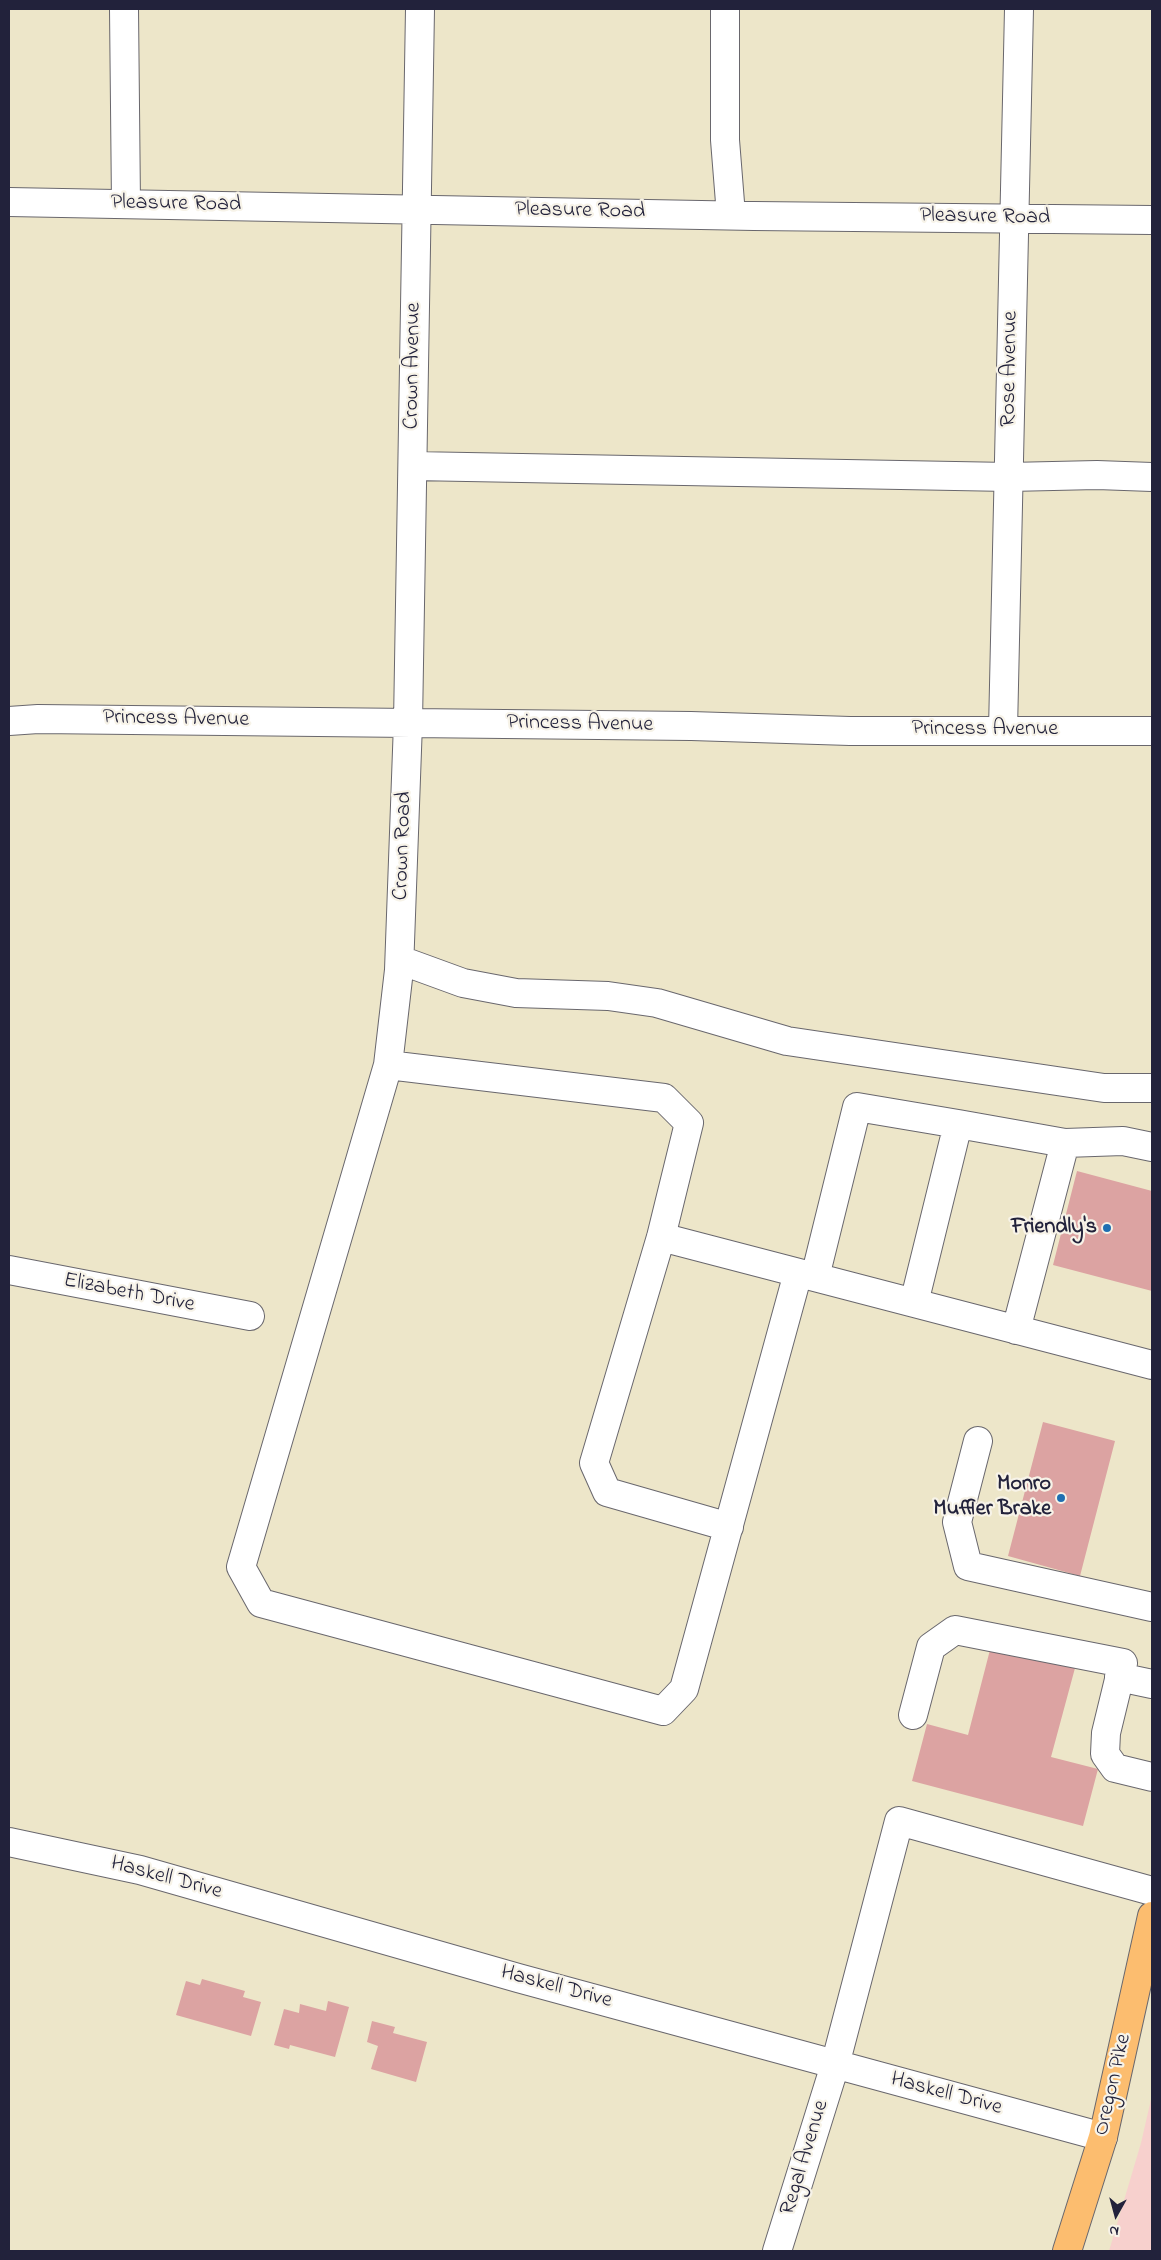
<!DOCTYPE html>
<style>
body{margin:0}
#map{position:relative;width:1161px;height:2260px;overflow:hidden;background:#ede6c9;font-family:"Indie Flower",sans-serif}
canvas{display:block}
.frame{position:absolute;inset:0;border:10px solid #22223b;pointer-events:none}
.north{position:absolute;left:1091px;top:2190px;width:50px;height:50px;-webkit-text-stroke:4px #f7f3e8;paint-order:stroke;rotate:187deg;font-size:14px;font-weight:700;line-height:20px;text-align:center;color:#22223b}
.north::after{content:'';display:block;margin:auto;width:18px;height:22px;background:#22223b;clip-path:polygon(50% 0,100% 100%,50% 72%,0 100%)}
</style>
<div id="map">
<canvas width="1161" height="2260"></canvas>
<div class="frame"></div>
<div class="north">N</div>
</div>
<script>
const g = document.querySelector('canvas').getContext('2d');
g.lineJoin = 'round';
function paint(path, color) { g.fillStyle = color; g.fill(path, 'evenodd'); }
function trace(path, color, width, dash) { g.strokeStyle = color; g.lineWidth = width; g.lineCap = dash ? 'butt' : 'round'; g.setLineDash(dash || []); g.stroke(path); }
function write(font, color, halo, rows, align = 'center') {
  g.font = font + ' "Indie Flower",sans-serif'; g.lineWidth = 4.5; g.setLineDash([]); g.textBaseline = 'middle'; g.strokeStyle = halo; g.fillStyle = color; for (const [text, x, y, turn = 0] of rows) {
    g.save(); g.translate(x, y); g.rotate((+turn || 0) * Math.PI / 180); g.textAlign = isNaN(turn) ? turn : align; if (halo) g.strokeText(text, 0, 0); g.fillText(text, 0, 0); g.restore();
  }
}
paint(new Path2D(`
 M1152 2095V2251H1109L1141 2143Z`), '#f7d0cd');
paint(new Path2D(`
 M1077 1171 1152 1191V1291L1053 1265Z
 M1043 1422 1115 1441 1080 1576 1008 1556Z
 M991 1646 1075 1668 1051 1757 1098 1769 1083 1826 912 1781 927 1724 968 1735Z
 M202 1979 245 1991 243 1997 261 2002 251 2036 176 2015 186 1981 200 1985Z
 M328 2001 349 2007 335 2057 290 2045 289 2049 274 2045 284 2009 299 2013 300 2004 326 2011Z
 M372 2021 395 2027 393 2033 427 2042 416 2082 371 2069 378 2046 367 2042Z`), '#dca3a2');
const minor = new Path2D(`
 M124 9 126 204
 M420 9 408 723 399 970 388 1065 664 1098 689 1123 661 1237 594 1463 607 1492 729 1527
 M725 9V140L731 215
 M9 202 754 216 1152 220
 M413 466 1009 477 1097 475 1152 477
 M9 721 38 719 691 726 850 731H1152
 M1003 730 1019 9
 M400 960 463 983 516 993 608 996 657 1003 787 1041 1104 1088H1152
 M388 1065 241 1567 261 1603 663 1711 684 1689 798 1273
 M1065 1143 1123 1141 1152 1147
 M661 1237 1152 1365
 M9 1270 250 1316
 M815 1277 857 1107 958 1124
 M914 1303 958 1124 1065 1143 1016 1330
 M978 1441 957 1522 968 1566 1152 1607
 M1119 1677 1152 1684
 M913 1715 931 1647 955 1630 1123 1663 1106 1733 1105 1754 1115 1768 1152 1777
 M9 1842 140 1870 518 1978 1103 2137
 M777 2251 835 2065 899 1821 1152 1891`);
const highway = new Path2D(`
 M1067 2251 1103 2137 1152 1916`);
trace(minor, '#69676d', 30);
trace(highway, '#69676d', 30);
trace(minor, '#fff', 28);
trace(highway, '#fcbd6f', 28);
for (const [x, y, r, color] of [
 [1107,1228,5,"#1f6fb2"],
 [1061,1498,5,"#1f6fb2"]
]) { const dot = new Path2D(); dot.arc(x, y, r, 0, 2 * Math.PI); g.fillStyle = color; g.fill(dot); trace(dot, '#f7f3e8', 2); }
write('22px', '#22223b', '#f7f3e8', [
 ["Pleasure Road",176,205,1],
 ["Pleasure Road",580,212,1],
 ["Pleasure Road",985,218,1],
 ["Crown Avenue",414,366,-89],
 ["Rose Avenue",1011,369,-89],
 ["Princess Avenue",176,720,1],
 ["Princess Avenue",580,725,1],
 ["Princess Avenue",985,730],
 ["Crown Road",404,846,-88],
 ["Elizabeth Drive",129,1294,11],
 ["Haskell Drive",166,1879,15],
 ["Haskell Drive",556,1988,15],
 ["Oregon Pike",1114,2085,-77],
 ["Haskell Drive",946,2095,15],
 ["Regal Avenue",806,2158,-73]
]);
write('bold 22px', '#22223b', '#f7f3e8', [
 ["Friendly's",1097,1228],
 ["Monro",1051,1485],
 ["Muffler Brake",1051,1510]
], 'right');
</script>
